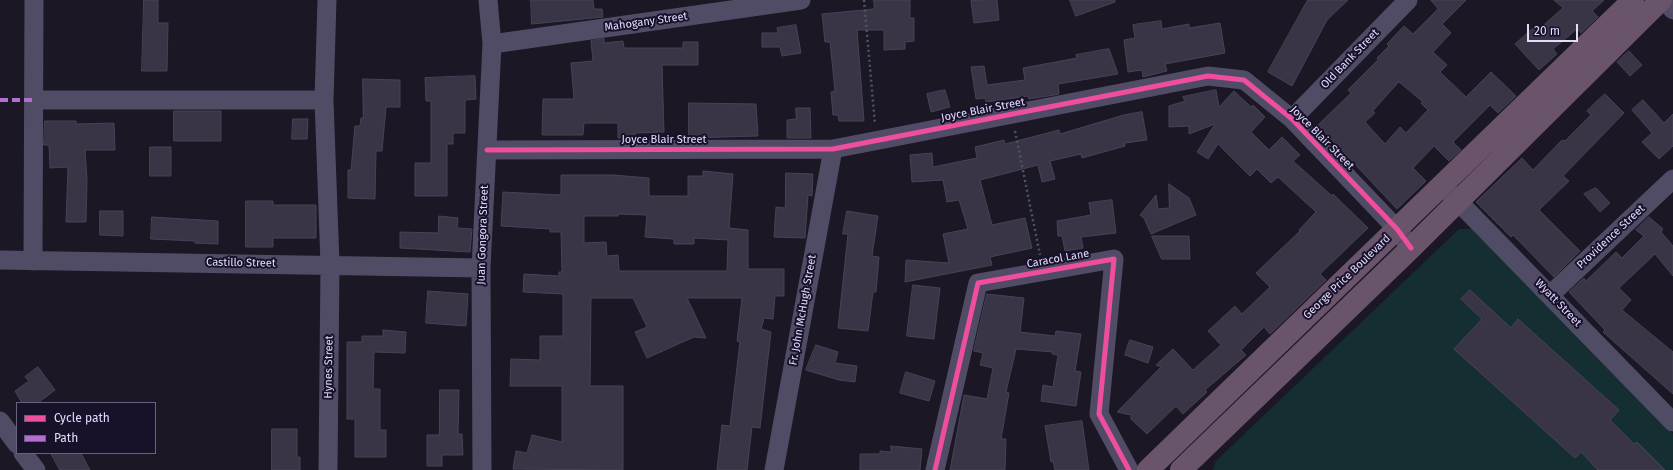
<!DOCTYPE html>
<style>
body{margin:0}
#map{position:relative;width:1673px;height:470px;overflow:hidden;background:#1b1724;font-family:"Fira Sans",sans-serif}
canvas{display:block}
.legend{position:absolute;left:16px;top:402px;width:140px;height:52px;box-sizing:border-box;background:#18112a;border:1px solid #69627f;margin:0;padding:5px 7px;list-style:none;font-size:12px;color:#e2dbfe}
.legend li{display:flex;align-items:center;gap:8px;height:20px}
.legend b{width:20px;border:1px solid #69627f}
.scale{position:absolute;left:1527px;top:24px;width:51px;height:18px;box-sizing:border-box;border:2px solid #e2dbfe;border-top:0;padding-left:5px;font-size:12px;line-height:14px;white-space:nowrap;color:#e2dbfe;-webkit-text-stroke:3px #18112a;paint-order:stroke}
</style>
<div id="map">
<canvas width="1673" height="470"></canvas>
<ul class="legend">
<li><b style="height:5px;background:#ef4d9e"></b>Cycle path</li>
<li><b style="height:5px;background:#b36fd0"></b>Path</li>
</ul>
<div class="scale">20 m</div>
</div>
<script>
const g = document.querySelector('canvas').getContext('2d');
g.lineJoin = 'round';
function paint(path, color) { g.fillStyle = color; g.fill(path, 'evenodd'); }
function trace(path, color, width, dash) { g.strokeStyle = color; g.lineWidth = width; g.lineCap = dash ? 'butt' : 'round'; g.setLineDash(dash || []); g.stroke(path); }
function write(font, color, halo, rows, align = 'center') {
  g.font = font + ' "Fira Sans",sans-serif'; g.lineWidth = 4; g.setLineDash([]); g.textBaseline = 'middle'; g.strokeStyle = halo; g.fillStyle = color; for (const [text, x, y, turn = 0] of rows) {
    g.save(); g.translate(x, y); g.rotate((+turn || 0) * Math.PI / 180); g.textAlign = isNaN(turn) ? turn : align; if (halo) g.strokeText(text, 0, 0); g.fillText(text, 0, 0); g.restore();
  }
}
paint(new Path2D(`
 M1459 229H1475L1673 434V470H1213L1215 462Z`), '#152e32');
const building = new Path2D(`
 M144 0H158V23H168L167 71H142Z
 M531 0H593L594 9H602L603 17 532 24Z
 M874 0H910V18H914V41L905 42V49L884 50V30H857L864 121H839L838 115H833L831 92 835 91 830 42H825L822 14 874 9Z
 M997 0 999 20 974 23 971 1Z
 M1070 0H1115V2L1076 16Z
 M1308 0H1348L1327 20 1292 86 1268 72Z
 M1431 0H1466L1442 24 1451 33 1433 52 1447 65 1440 72 1466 97 1491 72 1516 96 1498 113 1490 105 1453 142 1461 150 1449 161 1434 146 1413 168 1426 181 1397 209 1318 125 1351 93 1348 90 1378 60 1377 58 1389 46 1387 44 1404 26 1413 34 1438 9ZM1399 82 1423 102 1421 103 1428 110 1406 133 1400 127 1385 144 1365 122 1375 113 1373 111Z
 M1554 0H1604L1592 11 1598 17 1581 33 1577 29 1553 49 1557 54 1539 70 1515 44 1533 28 1537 31 1563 8Z
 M1161 21 1162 29 1189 24V28L1220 23 1225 53 1165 64 1167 71 1143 77 1142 70 1128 72 1124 40 1135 38 1133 25Z
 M796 25 801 53 782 56 780 47H762V33H778L777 28Z
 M604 39V43L623 41 624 48H683V42H698V65H662L664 132 635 133V138H618V123H584L583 135H542L543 99H574L571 63 593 61 591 41Z
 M1109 49 1118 74 1058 84 1059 94 1054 95 1029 99 1028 96 986 102 985 98 976 99 971 67 984 66 987 85 1025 80 1023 68 1077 58 1076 55Z
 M1629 51 1642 65 1630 76 1617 62Z
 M475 76 476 99 465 100V133H453V144H447V196H415V163H431V101H426L425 78Z
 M363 79 400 80V107H386L382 151H376L375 199 348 198V170H351L355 126H360L361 118H363Z
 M945 90 950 107 931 112 927 94Z
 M1216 90 1219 107 1234 91 1251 107 1253 105 1265 117 1251 132 1269 150 1282 137 1300 155 1293 161 1332 196 1333 194 1368 228 1320 274 1326 280 1270 334 1264 327 1241 350 1246 355 1205 390 1207 392 1183 414 1176 406 1147 434 1131 419V415L1117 412 1161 367 1156 365 1173 349 1193 370 1221 345 1208 331 1235 306 1242 314 1270 287 1256 273 1300 231 1299 230 1316 212 1278 177 1271 183 1257 169 1250 176 1218 144 1208 159 1197 152 1215 124 1189 134V126L1169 127V106L1185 101 1183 97Z
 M1605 94 1624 113 1563 176 1569 181 1539 210 1580 251 1554 277 1513 235 1511 237 1476 202 1522 158 1533 170 1562 140 1565 141 1591 115 1587 111Z
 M1643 100 1664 123 1673 114V146L1659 159 1642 142 1652 133 1632 110Z
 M689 103 756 104 758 136 689 138Z
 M796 108H810L811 138H787V120L796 119Z
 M174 111H221V141H174Z
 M1142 112 1147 140 1125 143V146L1082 158 1081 154 1050 161 1055 179 1042 182 1038 165 980 180 992 225 1025 218 1032 248 990 257 992 265 905 282 906 260 949 263 943 234 968 229 959 200 947 202 943 180 912 182 910 155 932 153 933 167 977 158 975 147 1004 140 1005 144 1059 130 1060 134 1124 115Z
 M293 119H308L307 139H292Z
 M45 121H76V124L114 123 115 150H85L87 180 86 222H66L68 167 50 168 49 145H44Z
 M150 147H171V176H150Z
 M703 171 733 174 729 228 748 230V269H784V296H775L773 319 764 318 761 329 771 332 760 428 752 427 747 470H717L722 425 730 426 740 342 737 341 742 298H687L706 338 694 337 647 358 635 332 647 327 633 298H591L590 386H623V470L513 469 516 451 527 453 532 435 562 442V386H510L511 359 540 360V336H563V294L523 292 524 274 559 276V272H562L561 232H550V229L501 226 503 192 561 195V175H613L649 178V196H688V176H703ZM618 214 647 215 645 237 674 239V244H694V238L728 240 727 271H619L618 255 607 256 606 242 584 243V216H618Z
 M786 173 813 174 812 196 808 195 805 238 774 237 776 207 785 208Z
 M1169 184 1189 198 1196 215 1151 234 1144 218 1140 215 1156 195 1158 209 1169 208Z
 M1596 188 1610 203 1600 212 1584 194Z
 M1112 200 1116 233 1081 237 1083 248 1065 251 1062 236H1058L1057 221 1091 215 1089 203Z
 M246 201H273V205H316V238H273V247H246Z
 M100 211H123V236L100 235Z
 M847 211 878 216 872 256 879 257 876 292H873L868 331 838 328 848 234H843Z
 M439 216 458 218 457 228 472 229 470 252 400 248V232L438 233Z
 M152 217 218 221V244L195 243V241L151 239Z
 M1649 217 1663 229 1661 232 1673 246V276L1655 254 1619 288 1631 300 1622 310 1673 352V394L1603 332 1605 330 1569 292 1584 278 1586 281 1616 252 1622 258 1644 236 1636 230Z
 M1152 236H1189L1190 259H1162Z
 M913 285 940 288 934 339 907 336Z
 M1470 290 1511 328 1518 319 1619 410 1610 420 1634 444 1637 442 1665 470H1598L1581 452 1575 458 1454 349 1482 319 1461 299Z
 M428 291 468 294 466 326 426 323Z
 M987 294 1024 298 1020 332 1055 336 1056 331 1081 334 1075 371 1081 372 1076 406 1041 401 1043 385 1053 387 1058 355 1052 354 1053 352 1016 349 1006 392 1009 393 1001 439H1006L1005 470H950L964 395 987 399 993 368 980 365 983 353 974 351Z
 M383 330 406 332 405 353 374 352 373 389H380V430H386V457H355V419H347V342H362V336H383Z
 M1130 340 1153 347 1148 363 1125 355Z
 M816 345 838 352 835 363 857 366 855 382 839 380 806 370Z
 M38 367 55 390 38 403H22L15 391 29 381 25 377Z
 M906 372 935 381 929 401 900 393Z
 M440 390H459L458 434H462L463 455H442V466H427V435H439Z
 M1082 421 1089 470H1055L1053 461 1051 462 1045 426Z
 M272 429H297V457H300V470H272Z
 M891 446 922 449 920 470H860V454H880V451L891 452Z
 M51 453H81L90 470H60Z`);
paint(building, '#3a3546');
trace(building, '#484257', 1);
trace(new Path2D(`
 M864 0 875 124
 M1015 131 1040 255`), '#4b5565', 2.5, [2, 3]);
trace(new Path2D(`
 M327 0 324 100 330 264 328 470
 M1664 0 1673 10
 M492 44 801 0
 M35 100H324
 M1292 119 1408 0
 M487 150 833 149 1208 76 1244 80 1292 119 1397 229 1411 248
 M1448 191 1673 422
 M0 260 481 268
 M33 261 34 0
 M1550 295 1673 179
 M0 421 17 444
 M23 453 36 470
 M482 470 481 268 492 44 488 0
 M774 470 833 149
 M935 470 978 283 1114 259 1099 414 1129 470`), '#504c65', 19);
trace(new Path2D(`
 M1148 470 1633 0
 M1181 470 1411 248 1661 0`), '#6a546b', 22);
trace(new Path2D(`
 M0 100H35`), '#b36fd0', 4, [8, 4]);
trace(new Path2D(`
 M487 150 833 149 1208 76 1244 80 1292 119 1397 229 1411 248
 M935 470 978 283 1114 259 1099 414 1129 470`), '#ef4d9e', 5);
write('11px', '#e2dbfe', '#18112a', [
 ["Mahogany Street",646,22,-8],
 ["Old Bank Street",1350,59,-46],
 ["Joyce Blair Street",983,110,-11],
 ["Joyce Blair Street",1322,138,45],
 ["Joyce Blair Street",664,140],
 ["Juan Gongora Street",483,235,-88],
 ["Providence Street",1611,237,-43],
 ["Caracol Lane",1058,259,-10],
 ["Castillo Street",241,263,1],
 ["George Price Boulevard",1347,277,-44],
 ["Wyatt Street",1558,303,46],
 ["Fr. John McHugh Street",803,310,-80],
 ["Hynes Street",329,367,-89]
]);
</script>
